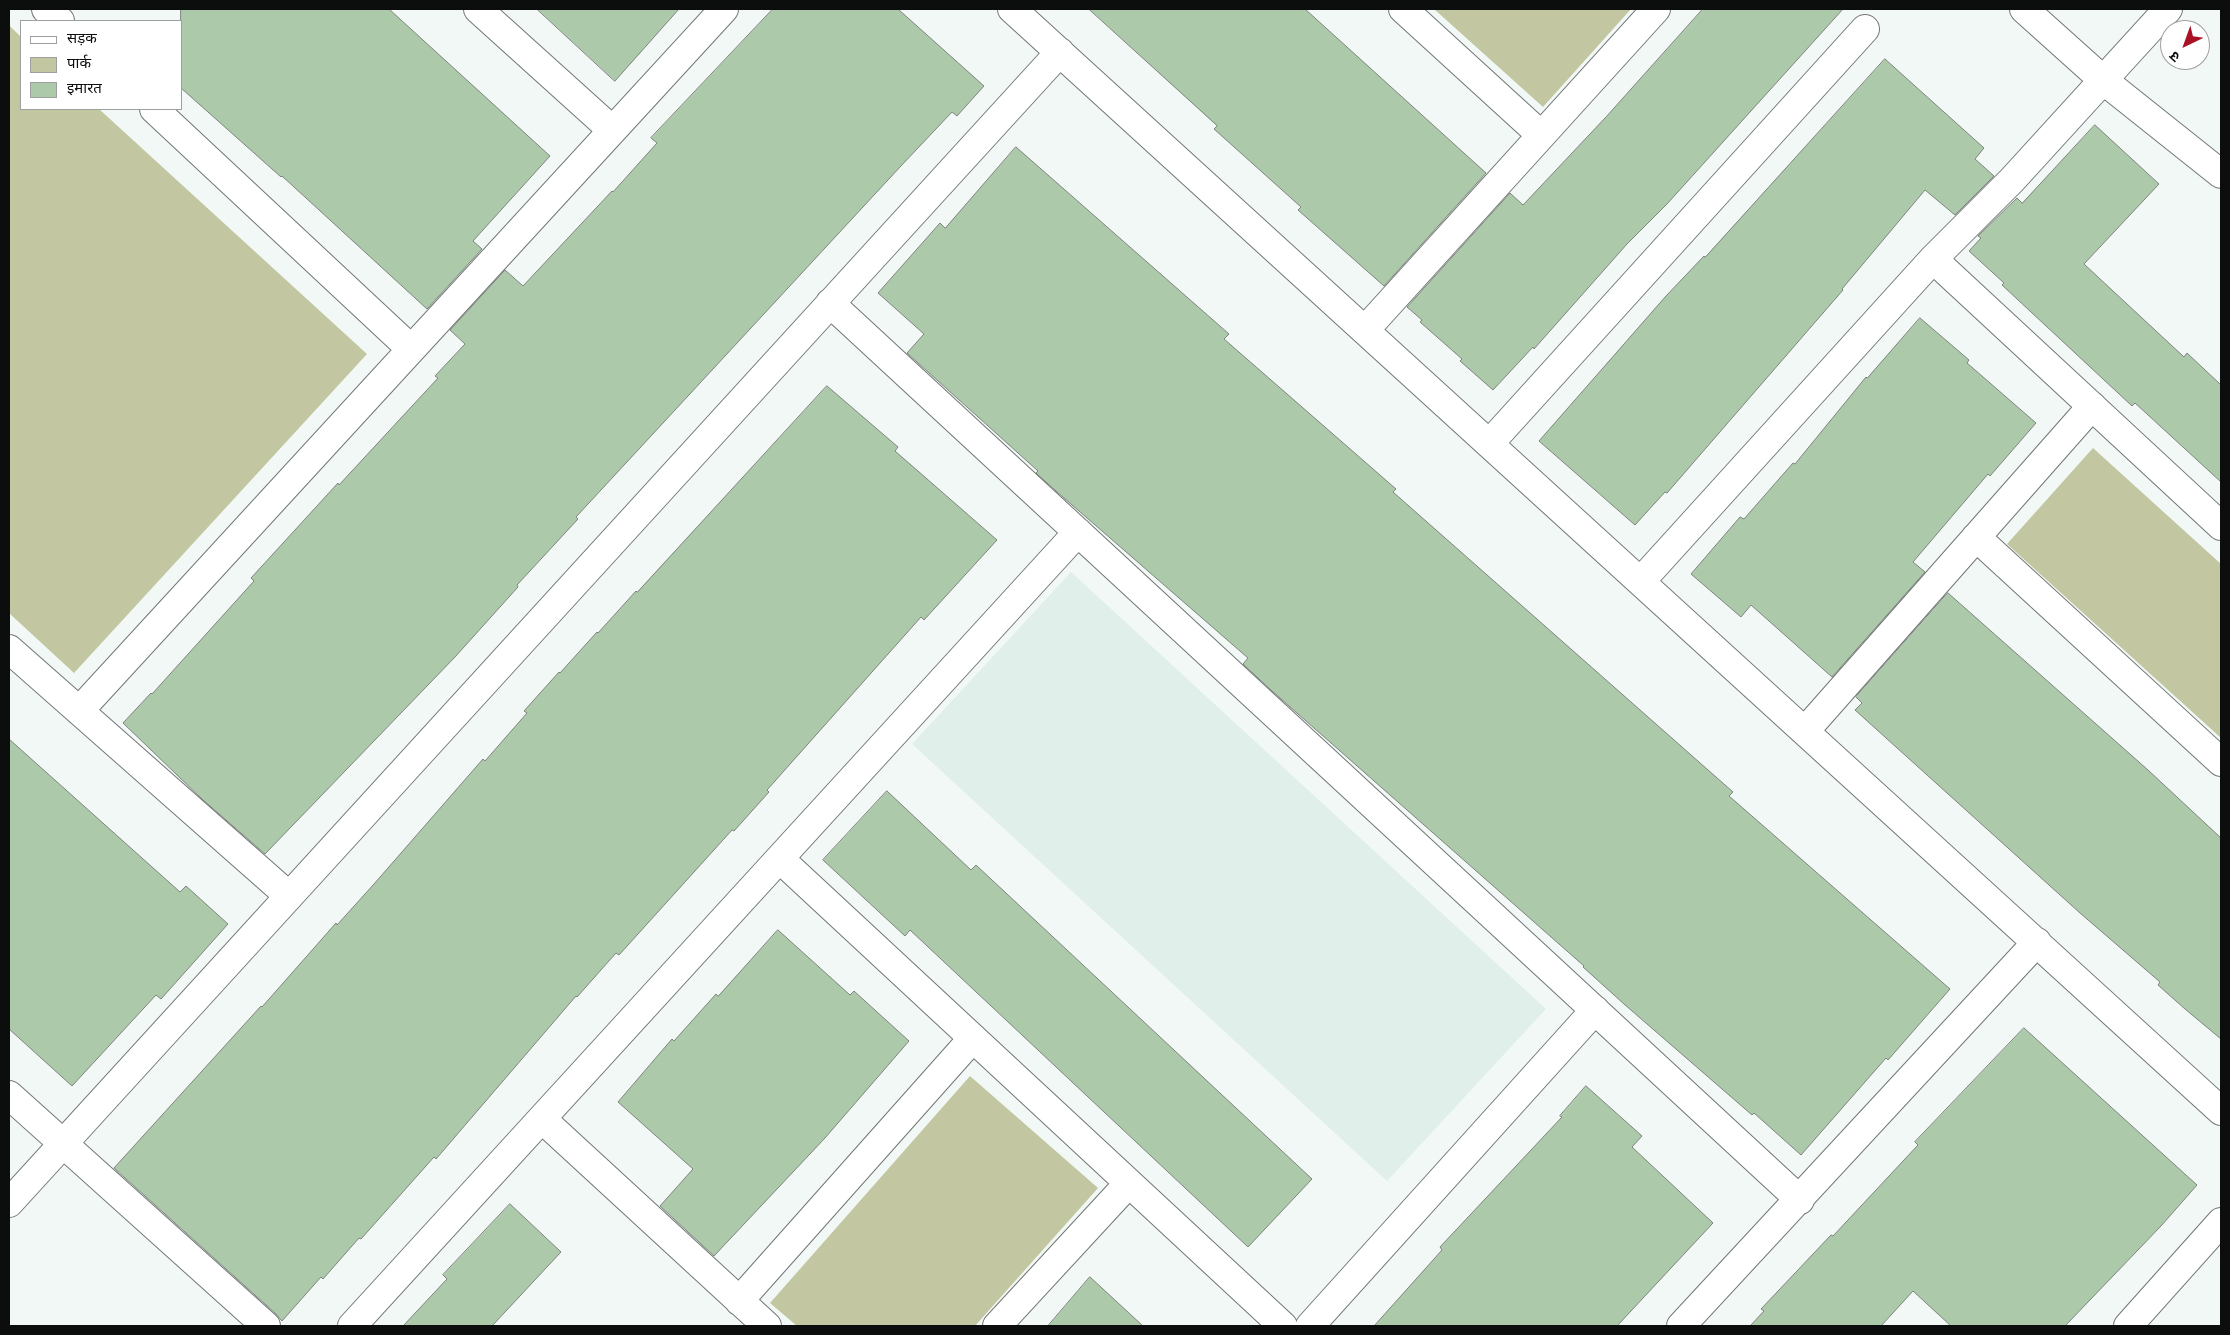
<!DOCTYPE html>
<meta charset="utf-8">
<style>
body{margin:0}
#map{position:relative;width:2230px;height:1335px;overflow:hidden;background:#f2f8f6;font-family:Georgia,"Noto Sans Devanagari",serif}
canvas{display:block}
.frame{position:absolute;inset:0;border:10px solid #0c0e0e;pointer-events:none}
.legend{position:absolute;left:20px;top:20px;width:162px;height:90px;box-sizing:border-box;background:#fff;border:1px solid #9e9f9f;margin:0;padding:6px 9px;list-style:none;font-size:15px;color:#0c0e0e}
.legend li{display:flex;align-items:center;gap:10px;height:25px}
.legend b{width:25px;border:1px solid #9e9f9f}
.north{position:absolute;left:2160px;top:20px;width:50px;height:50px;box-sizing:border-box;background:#fff;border:1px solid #9e9f9f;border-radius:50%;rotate:222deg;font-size:14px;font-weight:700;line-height:20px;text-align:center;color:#0c0e0e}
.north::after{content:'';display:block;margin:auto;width:18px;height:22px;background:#a81126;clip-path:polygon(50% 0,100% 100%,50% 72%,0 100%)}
</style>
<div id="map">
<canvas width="2230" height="1335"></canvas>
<div class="frame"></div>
<ul class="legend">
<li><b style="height:6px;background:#fff"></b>सड़क</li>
<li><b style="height:14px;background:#c2c7a2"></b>पार्क</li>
<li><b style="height:14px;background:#accaaa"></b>इमारत</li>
</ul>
<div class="north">उ</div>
</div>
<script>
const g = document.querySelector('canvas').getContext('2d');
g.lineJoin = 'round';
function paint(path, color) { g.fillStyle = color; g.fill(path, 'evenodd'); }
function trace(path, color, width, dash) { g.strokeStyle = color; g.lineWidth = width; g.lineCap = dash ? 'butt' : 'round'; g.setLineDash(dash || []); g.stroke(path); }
paint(new Path2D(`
 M1071 572 1546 1009 1387 1181 912 744Z`), '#e0efea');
paint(new Path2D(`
 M1434 9H1631L1543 107Z
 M9 25 21 37V109H99L367 354 74 673 9 613Z
 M2093 448 2221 564V738L2007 544Z
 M970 1076 1098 1188 975 1326H797L770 1303Z`), '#c2c7a2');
const building = new Path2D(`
 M181 9H389L550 156 473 241 482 249 427 309 282 176 281 177 181 88Z
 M537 9H679L615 81Z
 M773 9H898L984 86 957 116 952 112 900 167 576 517 578 519 517 585 518 587 455 657 265 854 203 800 123 723 151 693 152 694 254 581 251 578 338 483 339 485 438 378 435 376 465 344 450 330 505 270 523 286 612 191 613 192 657 143 651 138Z
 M1089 9H1305L1486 173 1384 286 1298 210 1301 207 1214 129 1217 126Z
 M1703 9H1843L1667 204 1627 244 1534 349 1533 347 1493 390 1460 361 1462 359 1420 322 1422 320 1407 307 1510 193 1523 205 1606 117Z
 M1885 59 1984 148 1975 159 1994 176 1955 215 1925 190 1842 289 1843 290 1667 493 1665 492 1635 525 1539 441 1666 296 1704 256 1705 257Z
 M2095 125 2159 184 2084 264 2184 357 2187 353 2221 385V482L2135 403 2132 406 2002 285 2004 283 1969 251 1981 238 1978 236 2017 198 2022 203Z
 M1016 147 1229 334 1224 339 1396 489 1393 492 1733 792 1729 796 1950 989 1888 1060 1886 1058 1801 1155 1754 1113 1752 1115 1624 1004 1583 967 1584 966 1272 691 1243 664 1248 658 1056 491 1036 473 1038 471 907 353 924 334 878 293 940 223 945 228Z
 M1920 318 1969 360 1967 363 2036 423 1990 476 1988 474 1913 562 1925 572 1832 677 1751 605 1741 617 1691 574 1740 517 1744 519 1793 463 1795 464 1866 377 1867 378Z
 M827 386 898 447 895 451 997 540 924 620 921 617 767 790 769 792 734 831 732 830 619 955 616 953 577 997 576 996 436 1159 434 1157 361 1239 359 1238 323 1279 321 1277 282 1321 276 1314 114 1168 261 1006 262 1007 336 923 337 925 374 884 483 759 485 761 527 713 524 711 559 672 560 673 597 632 598 633 636 591 637 592Z
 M1948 593 2148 770 2221 838V1039L2185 1009 2158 985 2160 982 2080 913 1855 710 1862 703 1856 697Z
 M9 739 180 892 186 886 228 924 161 999 156 995 72 1086 9 1029Z
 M887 791 971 870 976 865 1312 1179 1248 1247 910 930 905 936 823 860Z
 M778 930 850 995 854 991 909 1041 825 1138 714 1256 660 1206 693 1169 618 1102 672 1039 674 1041 716 994 718 996Z
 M2024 1028 2197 1185 2161 1226 2065 1326H1951L1913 1291 1881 1326H1750L1764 1311 1761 1309 1831 1235 1833 1236 1918 1145 1915 1142Z
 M1586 1086 1642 1136 1632 1147 1713 1223 1617 1326H1374L1442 1250 1440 1247 1562 1117 1560 1116Z
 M510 1204 561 1252 492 1326H403L447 1279 443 1275Z
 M1090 1277 1143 1326H1048Z`);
paint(building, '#accaaa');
trace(building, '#7f837f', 1);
const minor = new Path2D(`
 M46 9 60 21
 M478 9 612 130
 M1012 9 2221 1111
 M1403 9 1541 135
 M2024 9 2103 80 2221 174
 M154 109 411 349
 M1933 259 2221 526
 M830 303 1800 1200
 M1365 330 1656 9
 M1489 444 1865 29
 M1976 537 2221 762
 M1641 581 1933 259 2012 180 2168 9
 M9 649 289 896
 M79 711 724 9
 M1805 731 2092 406
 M780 859 1283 1326
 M9 1095 266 1326
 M542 1119 767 1326
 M9 1203 1060 52
 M739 1301 973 1038
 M352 1326 1078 532
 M997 1326 1129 1183
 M1310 1326 1595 1010
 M1681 1326 2037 942
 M2128 1326 2221 1222`);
trace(minor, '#717775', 30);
trace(minor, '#fff', 28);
</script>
